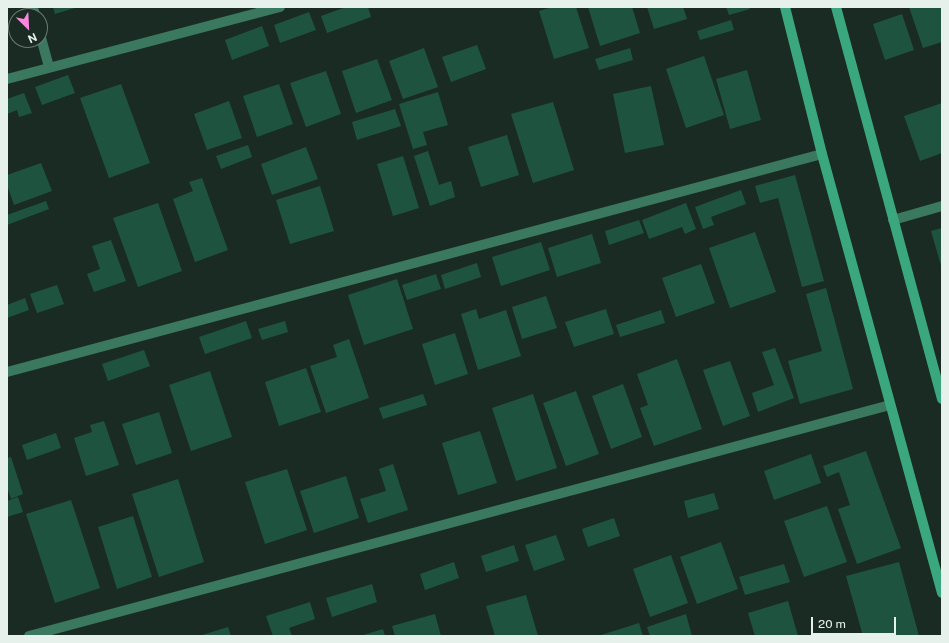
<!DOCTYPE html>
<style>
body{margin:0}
#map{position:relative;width:949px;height:643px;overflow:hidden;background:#1a2b23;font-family:"Public Sans",sans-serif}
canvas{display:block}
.frame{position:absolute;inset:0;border:8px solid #e7f1ec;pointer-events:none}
.north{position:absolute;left:8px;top:8px;width:40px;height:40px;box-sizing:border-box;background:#1a2b23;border:1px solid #6c7a73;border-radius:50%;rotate:156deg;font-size:11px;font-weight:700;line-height:16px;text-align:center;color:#e7f1ec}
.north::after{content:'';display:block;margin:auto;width:14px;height:18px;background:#fe85df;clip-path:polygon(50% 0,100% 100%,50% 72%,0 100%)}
.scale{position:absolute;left:811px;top:617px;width:85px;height:18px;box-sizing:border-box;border:2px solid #e7f1ec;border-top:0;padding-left:5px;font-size:12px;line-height:14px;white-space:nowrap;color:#e7f1ec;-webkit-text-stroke:3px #1a2b23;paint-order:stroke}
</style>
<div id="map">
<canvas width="949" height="643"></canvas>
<div class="frame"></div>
<div class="north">N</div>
<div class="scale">20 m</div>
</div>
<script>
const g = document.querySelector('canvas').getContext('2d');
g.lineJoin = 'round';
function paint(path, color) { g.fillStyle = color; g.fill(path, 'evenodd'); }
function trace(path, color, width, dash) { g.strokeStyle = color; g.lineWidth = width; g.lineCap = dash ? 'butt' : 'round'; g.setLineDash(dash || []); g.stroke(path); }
paint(new Path2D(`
 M53 7H78L55 14Z
 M346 7H368L371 17 327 33 321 16Z
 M552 7H576L589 48 554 59 539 11Z
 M588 7H632L640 33 600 46Z
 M647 7H683L687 19 654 29Z
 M726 7H749L750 9 729 15Z
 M909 7H942V42L923 48Z
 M309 12 316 30 280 43 274 25Z
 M902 14 914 50 885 60 873 24Z
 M731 20 734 30 700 40 697 31Z
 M262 26 269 46 232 60 225 40Z
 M477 45 486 69 451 82 442 57Z
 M424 48 438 87 403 99 389 61Z
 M630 48 633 60 599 70 595 59Z
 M704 56 724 115 686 128 666 69Z
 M377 59 392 100 356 113 342 71Z
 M747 70 761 120 730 129 716 79Z
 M326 71 341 114 306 127 290 83Z
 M68 75 75 93 42 105 35 87Z
 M121 84 150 163 109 178 80 98Z
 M279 84 293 124 257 137 243 96Z
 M651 86 664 145 625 153 613 94Z
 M438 92 448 125 423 132 427 145 413 149 399 104Z
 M24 93 32 113 19 117 17 110 7 114V99Z
 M229 101 242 138 207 150 194 114Z
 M553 102 574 170 533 183 511 114Z
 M942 103V153L920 161 904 116Z
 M395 109 401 126 357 140 352 122Z
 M507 135 519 175 481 187 468 147Z
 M248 145 252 157 221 169 216 156Z
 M306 147 318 179 272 195 261 164Z
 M428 151 439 185 451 181 455 197 430 206 414 156Z
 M403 156 419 208 393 216 377 164Z
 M41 163 52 191 14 205 7 185V175Z
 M795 175 824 281 802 287 778 198 760 203 755 186Z
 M202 178 228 250 195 262 173 199 193 191 189 182Z
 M320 186 334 231 290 244 276 200Z
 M741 190 746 204 711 217 714 225 703 229 695 207Z
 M46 201 49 209 7 225V215Z
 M158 203 182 271 138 287 113 218Z
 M686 203 696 229 685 234 682 227 649 239 642 220Z
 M639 220 644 233 609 245 605 231Z
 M942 228V269L931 231Z
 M755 232 776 292 730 308 709 248Z
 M592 234 601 263 557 277 548 248Z
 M111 240 126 281 94 292 87 274 100 269 92 246Z
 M541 242 550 270 501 286 492 257Z
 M477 263 481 277 445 289 441 275Z
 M701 264 715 303 676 317 662 278Z
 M436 274 441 289 407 300 402 285Z
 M397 279 413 329 364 345 348 295Z
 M57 285 64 304 37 313 30 294Z
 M826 288 853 389 800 404 788 361 822 351 806 294Z
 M546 296 557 328 522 339 512 307Z
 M25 298 29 310 7 318V305Z
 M476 309 479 319 506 310 521 356 478 370 461 314Z
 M606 309 614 334 574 347 565 322Z
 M661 310 665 323 620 337 616 325Z
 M246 321 252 338 205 354 199 337Z
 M285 321 288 332 262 340 258 329Z
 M455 333 468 374 435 385 422 344Z
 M349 339 369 398 326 413 310 366 337 357 333 345Z
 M775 348 794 398 758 412 752 393 774 385 762 352Z
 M144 350 150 366 108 381 102 364Z
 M677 359 702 429 654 446 640 408 648 405 637 374Z
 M730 361 750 416 723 426 703 370Z
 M306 368 321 412 279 426 265 382Z
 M210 371 232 437 191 451 169 385Z
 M623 384 642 437 611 449 592 396Z
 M576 391 599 454 566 466 543 403Z
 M423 394 427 405 383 419 379 408Z
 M533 394 557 468 516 481 492 408Z
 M159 412 172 453 136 465 122 424Z
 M104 421 119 465 86 476 74 438 92 432 90 425Z
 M480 431 497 483 458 495 442 443Z
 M56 433 61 448 27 460 22 445Z
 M866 451 901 548 857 564 838 509 850 505 839 472 827 477 823 466Z
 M811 454 821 483 774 500 764 471Z
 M11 457 23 494 11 499 7 487V458Z
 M393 464 408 510 368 523 360 499 386 491 379 469Z
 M287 469 307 530 265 544 245 482Z
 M346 476 359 518 314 533 300 491Z
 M178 479 204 562 159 577 132 494Z
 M714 493 719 509 688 518 684 501Z
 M18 497 23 512 7 517V501Z
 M71 500 100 588 55 603 26 514Z
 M827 506 847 562 804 577 784 521Z
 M133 516 152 577 117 589 98 527Z
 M614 518 620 536 588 547 582 529Z
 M556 535 565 560 534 571 525 545Z
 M721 542 738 589 697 604 680 557Z
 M514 545 519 561 486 572 481 556Z
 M671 555 688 603 650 617 633 569Z
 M454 562 459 578 425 590 420 574Z
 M899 562 919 636H863L846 576Z
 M784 564 790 582 745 595 739 577Z
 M372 584 377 602 332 617 326 598Z
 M526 595 538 636H495L486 606Z
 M788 601 798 636H755L748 613Z
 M310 602 315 619 289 628 292 636H273L266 616Z
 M435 614 441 636H395L392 626Z
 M686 614 692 636H650L647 627Z
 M639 623 643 636H598Z
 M228 627 231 636H199Z
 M383 629 385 636H360Z`), '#1e543f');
trace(new Path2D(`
 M33 7 35 16
 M40 34 49 67
 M7 79 280 7
 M893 220 942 206
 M7 372 822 154
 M29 636 890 405`), '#3a795f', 10);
trace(new Path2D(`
 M785 7 822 154 942 593
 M836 7 942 399`), '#3aa77f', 10);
</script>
